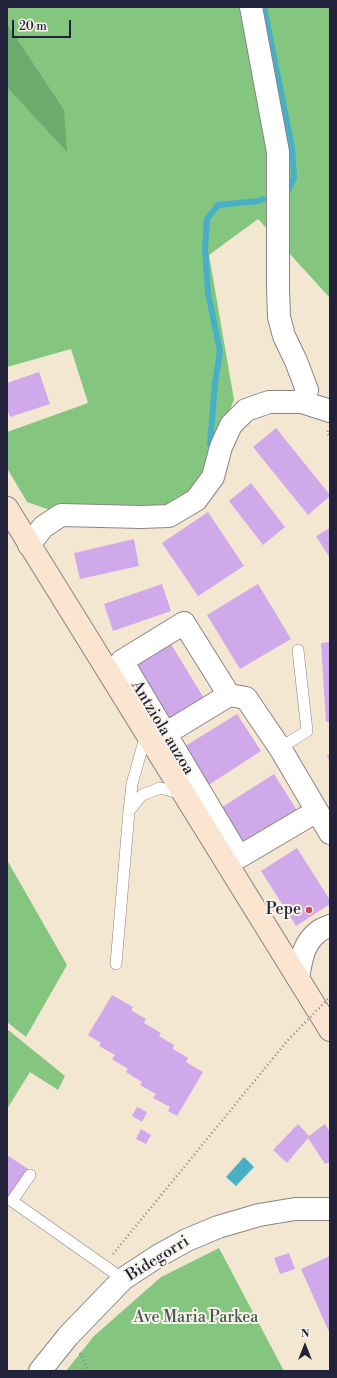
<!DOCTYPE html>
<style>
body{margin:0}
#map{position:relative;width:337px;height:1378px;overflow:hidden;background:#f4e7d2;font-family:"Libre Bodoni",serif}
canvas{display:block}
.frame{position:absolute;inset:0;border:8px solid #22223b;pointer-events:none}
.north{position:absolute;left:285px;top:1326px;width:40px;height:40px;-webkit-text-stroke:3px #f7f3e8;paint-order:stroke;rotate:0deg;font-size:11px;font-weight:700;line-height:16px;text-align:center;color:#22223b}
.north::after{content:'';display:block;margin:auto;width:14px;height:18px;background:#22223b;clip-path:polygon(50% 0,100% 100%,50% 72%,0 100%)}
.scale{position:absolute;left:12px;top:20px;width:59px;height:18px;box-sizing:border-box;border:2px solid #22223b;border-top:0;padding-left:5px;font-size:12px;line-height:14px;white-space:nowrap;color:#22223b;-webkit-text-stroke:3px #f7f3e8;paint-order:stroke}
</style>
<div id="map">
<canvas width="337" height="1378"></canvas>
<div class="frame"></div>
<div class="north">N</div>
<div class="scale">20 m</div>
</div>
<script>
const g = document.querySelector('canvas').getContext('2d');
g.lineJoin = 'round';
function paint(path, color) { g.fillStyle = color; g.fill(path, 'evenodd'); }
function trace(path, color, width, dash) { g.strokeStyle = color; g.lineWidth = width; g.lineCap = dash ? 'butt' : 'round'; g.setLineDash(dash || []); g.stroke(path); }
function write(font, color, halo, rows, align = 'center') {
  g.font = font + ' "Libre Bodoni",serif'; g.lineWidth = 4; g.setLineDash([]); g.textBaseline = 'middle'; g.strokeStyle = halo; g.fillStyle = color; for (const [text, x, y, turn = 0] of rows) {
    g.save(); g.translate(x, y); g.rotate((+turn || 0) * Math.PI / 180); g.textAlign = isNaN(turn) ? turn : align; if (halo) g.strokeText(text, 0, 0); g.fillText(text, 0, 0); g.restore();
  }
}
paint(new Path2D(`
 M7 7H330V298L258 219 209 255 234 400 195 491 168 508 50 510 27 502 7 468V432L88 403 71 349 7 367Z
 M7 860 67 965 26 1037 7 1022Z
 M7 1029 65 1076 58 1090 30 1072 7 1109Z
 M219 1248 284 1371H66L94 1336 161 1277Z`), '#84c680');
paint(new Path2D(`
 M7 24 64 110 67 152 7 87Z`), '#6bab6e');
paint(new Path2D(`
 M244 1157 254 1167 236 1186 226 1177Z`), '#48b0c6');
trace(new Path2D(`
 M264 7 292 148 294 177 289 189
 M210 444 215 383 220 351 208 293 205 249 207 219 218 205 258 201 263 199`), '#48b0c6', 6);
paint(new Path2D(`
 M39 372 50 404 10 417 7 408V383Z
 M276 428 330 495V496L308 515 253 447Z
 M251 483 285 527 263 545 229 501Z
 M208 512 244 566 198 596 162 543Z
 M330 528V558L316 536Z
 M134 539 139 566 80 579 74 553Z
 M162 584 171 611 113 631 104 604Z
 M258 584 291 639 240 669 207 615Z
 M330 642V722H326L321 643Z
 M171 644 205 700 167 723 133 667Z
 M237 714 261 751 204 788 179 750Z
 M330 754V764L327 755Z
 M274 774 298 812 240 848 216 811Z
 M297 848 330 900V904L296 926 261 871Z
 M112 995 133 1007 131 1010 146 1019 144 1023 161 1033 159 1036 174 1045 173 1049 188 1058 186 1062 203 1072 177 1116 168 1111 170 1107 153 1098 156 1094 140 1085 142 1082 126 1072 128 1069 112 1059 115 1055 99 1046 101 1043 88 1035Z
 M137 1107 147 1112 142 1122 132 1116Z
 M298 1124 309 1136 325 1124 330 1132V1162L325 1164 308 1138 287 1163 273 1150Z
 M141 1129 151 1135 146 1144 136 1139Z
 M7 1155 28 1169 7 1199Z
 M289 1253 295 1269 280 1274 274 1258Z
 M330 1256V1334L301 1269Z`), '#cfa9ea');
const lane = new Path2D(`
 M280 748 307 731 298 650
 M129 811 132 784 146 734
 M116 964 129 811 142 795 160 788 183 794
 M30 1175 12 1201 123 1279`);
const street = new Path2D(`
 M251 7 278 152V289L279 317 284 336 296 361 307 390 302 402
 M29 545 43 527 61 515 141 517 169 516 196 500 213 477 221 447 231 425 246 410 269 402H302L330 411
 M165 734 229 695
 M317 811 239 857 122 661 184 623 229 695 246 698 280 748 330 833
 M298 978C301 961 303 943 318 932 321 929 326 928 330 926
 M40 1371 68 1336 123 1279 158 1256 187 1240 218 1227 259 1215 295 1209H330`);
const secondary = new Path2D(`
 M7 508 330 1030`);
trace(lane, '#8b8486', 12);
trace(street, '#8b8486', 24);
trace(secondary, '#8b8486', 24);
trace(new Path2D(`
 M328 431 327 434 330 436
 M113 1254 288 1040
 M80 1353 89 1371`), '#8b8486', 2.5, [1, 3]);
trace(lane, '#fff', 11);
trace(street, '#fff', 22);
trace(secondary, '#fce5d0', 22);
trace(new Path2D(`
 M288 1040 330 997`), '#8b8486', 2.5, [1, 3]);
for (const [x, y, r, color] of [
 [309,910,4,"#d1495b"]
]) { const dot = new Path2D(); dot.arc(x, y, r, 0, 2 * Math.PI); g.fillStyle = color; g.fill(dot); trace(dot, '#f7f3e8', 1.5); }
write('16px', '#22223b', '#f7f3e8', [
 ["Antziola auzoa",162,728,59],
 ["Bidegorri",158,1259,-32]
]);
write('16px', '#22223b', '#f7f3e8', [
 ["Pepe",301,910]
], 'right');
write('16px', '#445b53', '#f7f3e8', [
 ["Ave Maria Parkea",196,1318]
]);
</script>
